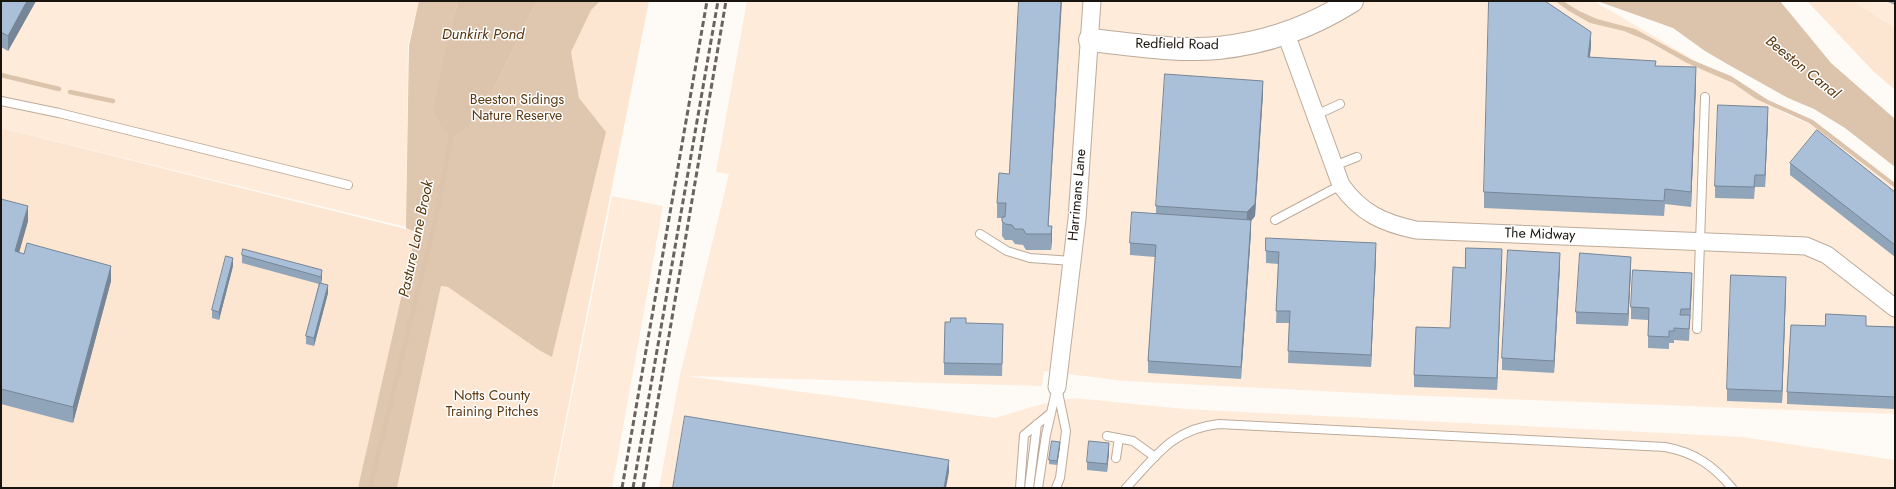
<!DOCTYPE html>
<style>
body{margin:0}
#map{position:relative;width:1896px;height:489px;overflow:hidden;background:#fefbf7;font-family:Jost,sans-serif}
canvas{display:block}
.frame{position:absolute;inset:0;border:2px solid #1a140e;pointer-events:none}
</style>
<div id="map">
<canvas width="1896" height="489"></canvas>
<div class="frame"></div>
</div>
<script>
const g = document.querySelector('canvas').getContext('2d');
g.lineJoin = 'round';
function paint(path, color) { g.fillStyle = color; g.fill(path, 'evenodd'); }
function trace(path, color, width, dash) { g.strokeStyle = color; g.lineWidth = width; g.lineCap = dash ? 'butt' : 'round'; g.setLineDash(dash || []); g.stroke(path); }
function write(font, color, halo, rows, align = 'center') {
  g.font = font + ' Jost,sans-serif'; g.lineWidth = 3; g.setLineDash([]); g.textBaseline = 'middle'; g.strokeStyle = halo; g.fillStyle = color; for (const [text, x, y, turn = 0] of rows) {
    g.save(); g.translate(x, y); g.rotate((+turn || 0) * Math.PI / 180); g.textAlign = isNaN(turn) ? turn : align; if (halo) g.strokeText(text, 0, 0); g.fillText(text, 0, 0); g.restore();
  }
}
paint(new Path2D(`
 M1 1H419L408 46 406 227 1 128Z
 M747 1H1594L1786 114 1810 124 1895 188V414L1401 395 1124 381 1044 371 1042 386 686 376 995 418 1042 404 1074 398 1185 409 1743 437 1895 460V488H659L680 375 729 174 716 172Z
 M1853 1H1895V28Z
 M612 196 663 206 612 488H553Z`), '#ffebd9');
paint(new Path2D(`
 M419 1H649L552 488H397L441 286 448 287 441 285 396 488H1V128L406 229 409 46Z
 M1807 1H1853L1895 28V90L1874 72Z`), '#fde6d1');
paint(new Path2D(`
 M419 1H458L448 38 465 128 478 121 537 1H600L591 10 571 52 579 98 606 132 552 357 539 350 448 287 441 286 397 488H358L416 232 406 228 409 46Z`), '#dfc6ae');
paint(new Path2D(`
 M458 1H537L478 121 450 137 443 129 434 112 437 90 448 38Z
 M1555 1H1563L1579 11 1597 19 1635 29 1692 60 1731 76 1768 100 1813 120 1895 183V188L1809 123 1756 99 1733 83 1687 63 1648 41 1624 31 1590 23 1569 11Z
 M1597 1H1780L1831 63 1895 119V167L1845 128 1814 109 1788 98 1729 65 1705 51 1673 28Z`), '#dcc3ab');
trace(new Path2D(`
 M1 75 59 89
 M70 92 113 101
 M370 488 435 221 452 133`), '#dcc3ab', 4.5);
const lane = new Path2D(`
 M1 101 59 113 348 185
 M1316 115 1340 104
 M1334 166 1357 157
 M1275 220 1341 185
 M980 234 1007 251 1030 258 1072 261
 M1697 329 1705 97
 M1107 436 1133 441 1155 457
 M1116 458 1119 438
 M1020 488 1024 435 1051 413
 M1029 488 1037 424
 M1038 488 1046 435 1056 391
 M1056 488 1060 478 1066 431 1057 387
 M1126 488C1156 456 1172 429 1219 424L1665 447C1694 452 1714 466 1732 488`);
const street = new Path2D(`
 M1286 34 1341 185C1361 213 1383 223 1416 230L1806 246 1827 255 1895 308
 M1057 387 1077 219 1092 1`);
const secondary = new Path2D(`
 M1090 40C1131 44 1176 52 1218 48 1266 43 1311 27 1352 1`);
trace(lane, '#bcab9b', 10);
trace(street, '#bcab9b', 19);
trace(secondary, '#bcab9b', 24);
trace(lane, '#fff', 8);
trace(street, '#fff', 17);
trace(secondary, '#fff', 22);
trace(new Path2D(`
 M622 488 707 1
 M633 488 718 1
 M643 488 726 1`), '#68635e', 3, [6, 3]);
paint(new Path2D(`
 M1 1H36L8 51 1 47Z
 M1178 1H1207V2Z
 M1886 1H1895V5Z
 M1591 47 1589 57 1656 66 1696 83 1691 207 1665 204 1664 216 1484 208V192Z
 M1263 93 1255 216 1251 221V232L1241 379 1148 373V361L1155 257 1130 255V243L1156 213V206Z
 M1768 119 1765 187H1755L1754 199 1715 198V186Z
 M1790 163 1895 192V257L1790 175Z
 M1009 174 1049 226H1052L1051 250H1026L1023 245 1015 244 1012 240H1005L1002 236V218H997V203Z
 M1 199 28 221 19 252 111 281 73 423 1 404Z
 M1266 251 1376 255 1371 367 1288 363 1289 323H1276L1278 264 1266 263Z
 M242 255 322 270V278L321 283 328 293 314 346 306 344V336L319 284 242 263Z
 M1502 261 1497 390 1414 387V375L1450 328 1465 268Z
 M1560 265 1554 373 1502 370V358Z
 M233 266 219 320 212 318V310Z
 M1631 269 1628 326 1576 324V312Z
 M1692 285 1689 341 1674 340V343H1669V349L1648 348V320L1631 319V307Z
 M1786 289 1782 403 1727 401V389Z
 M966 323 1003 336 1002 376 944 375V363Z
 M1825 326H1866L1895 327V409L1787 404V392Z
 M1060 446 1057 465 1049 464V460Z
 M1109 452 1107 472 1087 470V462Z`), '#91a5ba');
paint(new Path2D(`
 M27 1H36L8 51V36Z
 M1061 1H1062L1048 234V226Z
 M1591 32V47L1588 73V57Z
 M1696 67V83L1691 207V192Z
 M1263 81V93L1255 216 1251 221V232L1241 379 1247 212Z
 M1768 107V119L1765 187V175Z
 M28 206V221L15 267V251Z
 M1052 226V241L1051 250V234Z
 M1376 243V255L1371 367V355Z
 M1502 249V261L1497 390V378Z
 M1560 253V265L1554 373V361Z
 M1631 257V269L1628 326V314Z
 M233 258V266L219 320V312Z
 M111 266V281L73 423V407Z
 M322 270V278L321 285V277Z
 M1692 273V285L1690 321V309Z
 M1786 277V289L1782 403V391Z
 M328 285V293L314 346V338Z
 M1060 442V446L1057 465V461Z
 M1109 443V452L1107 472V464Z
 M949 460V472L946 488H944Z`), '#768697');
const building = new Path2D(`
 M1 1H27L8 36 1 32Z
 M1019 1H1061L1048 226H1052L1051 234H1026L1023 229H1015L1012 225 1005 224 1002 221V217H1005L1006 203H997L999 173 1009 174Z
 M1489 1H1545L1591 32 1588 57 1656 61 1655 66 1696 67 1691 192 1665 189 1664 201 1484 192Z
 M1165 74 1263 81 1255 204 1247 212 1156 206Z
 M1718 105 1768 107 1765 175H1755L1754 187 1715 186Z
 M1817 130 1895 192V245L1790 163Z
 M1 199 28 206 15 251 24 254 27 243 111 266 73 407 1 389Z
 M1132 212 1251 220 1241 367 1148 361 1156 245 1130 243Z
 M1266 238 1376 243 1371 355 1288 351 1290 311H1276L1279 252 1266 251Z
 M1466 248 1502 249 1497 378 1414 375 1416 327 1450 328 1453 267 1465 268Z
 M243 249 322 270 321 277 242 255Z
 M1508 250 1560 253 1554 361 1502 358Z
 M1580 253 1631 257 1628 314 1576 312Z
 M226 256 233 258 219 312 212 310Z
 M1633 270 1692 273 1690 309H1681L1680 315H1690L1689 329 1674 328V331H1669V337L1648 336 1649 308 1631 307Z
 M1731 275 1786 277 1782 391 1727 389Z
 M320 283 328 285 314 338 306 336Z
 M1826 314 1866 316V326L1895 327V397L1787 392 1791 325 1825 326Z
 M951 318H966V323L1003 324 1002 364 944 363 945 322H950Z
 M685 416 949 460 944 488H673Z
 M1052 441 1060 442 1057 461 1049 460Z
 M1089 441 1109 443 1107 464 1087 462Z`);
paint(building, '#a9c0d8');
trace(building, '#768697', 1);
write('14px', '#1a140e', '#fff', [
 ["Redfield Road",1177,45,1],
 ["Harrimans Lane",1078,195,-85],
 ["The Midway",1540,235,2]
]);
write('14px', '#5c3911', '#fff', [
 ["Beeston Sidings",517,101],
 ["Nature Reserve",517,117],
 ["Notts County",492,397],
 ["Training Pitches",492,413]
]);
write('italic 15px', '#59370e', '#fff', [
 ["Dunkirk Pond",483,35],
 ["Beeston Canal",1802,68,39],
 ["Pasture Lane Brook",417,239,-78]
]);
</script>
